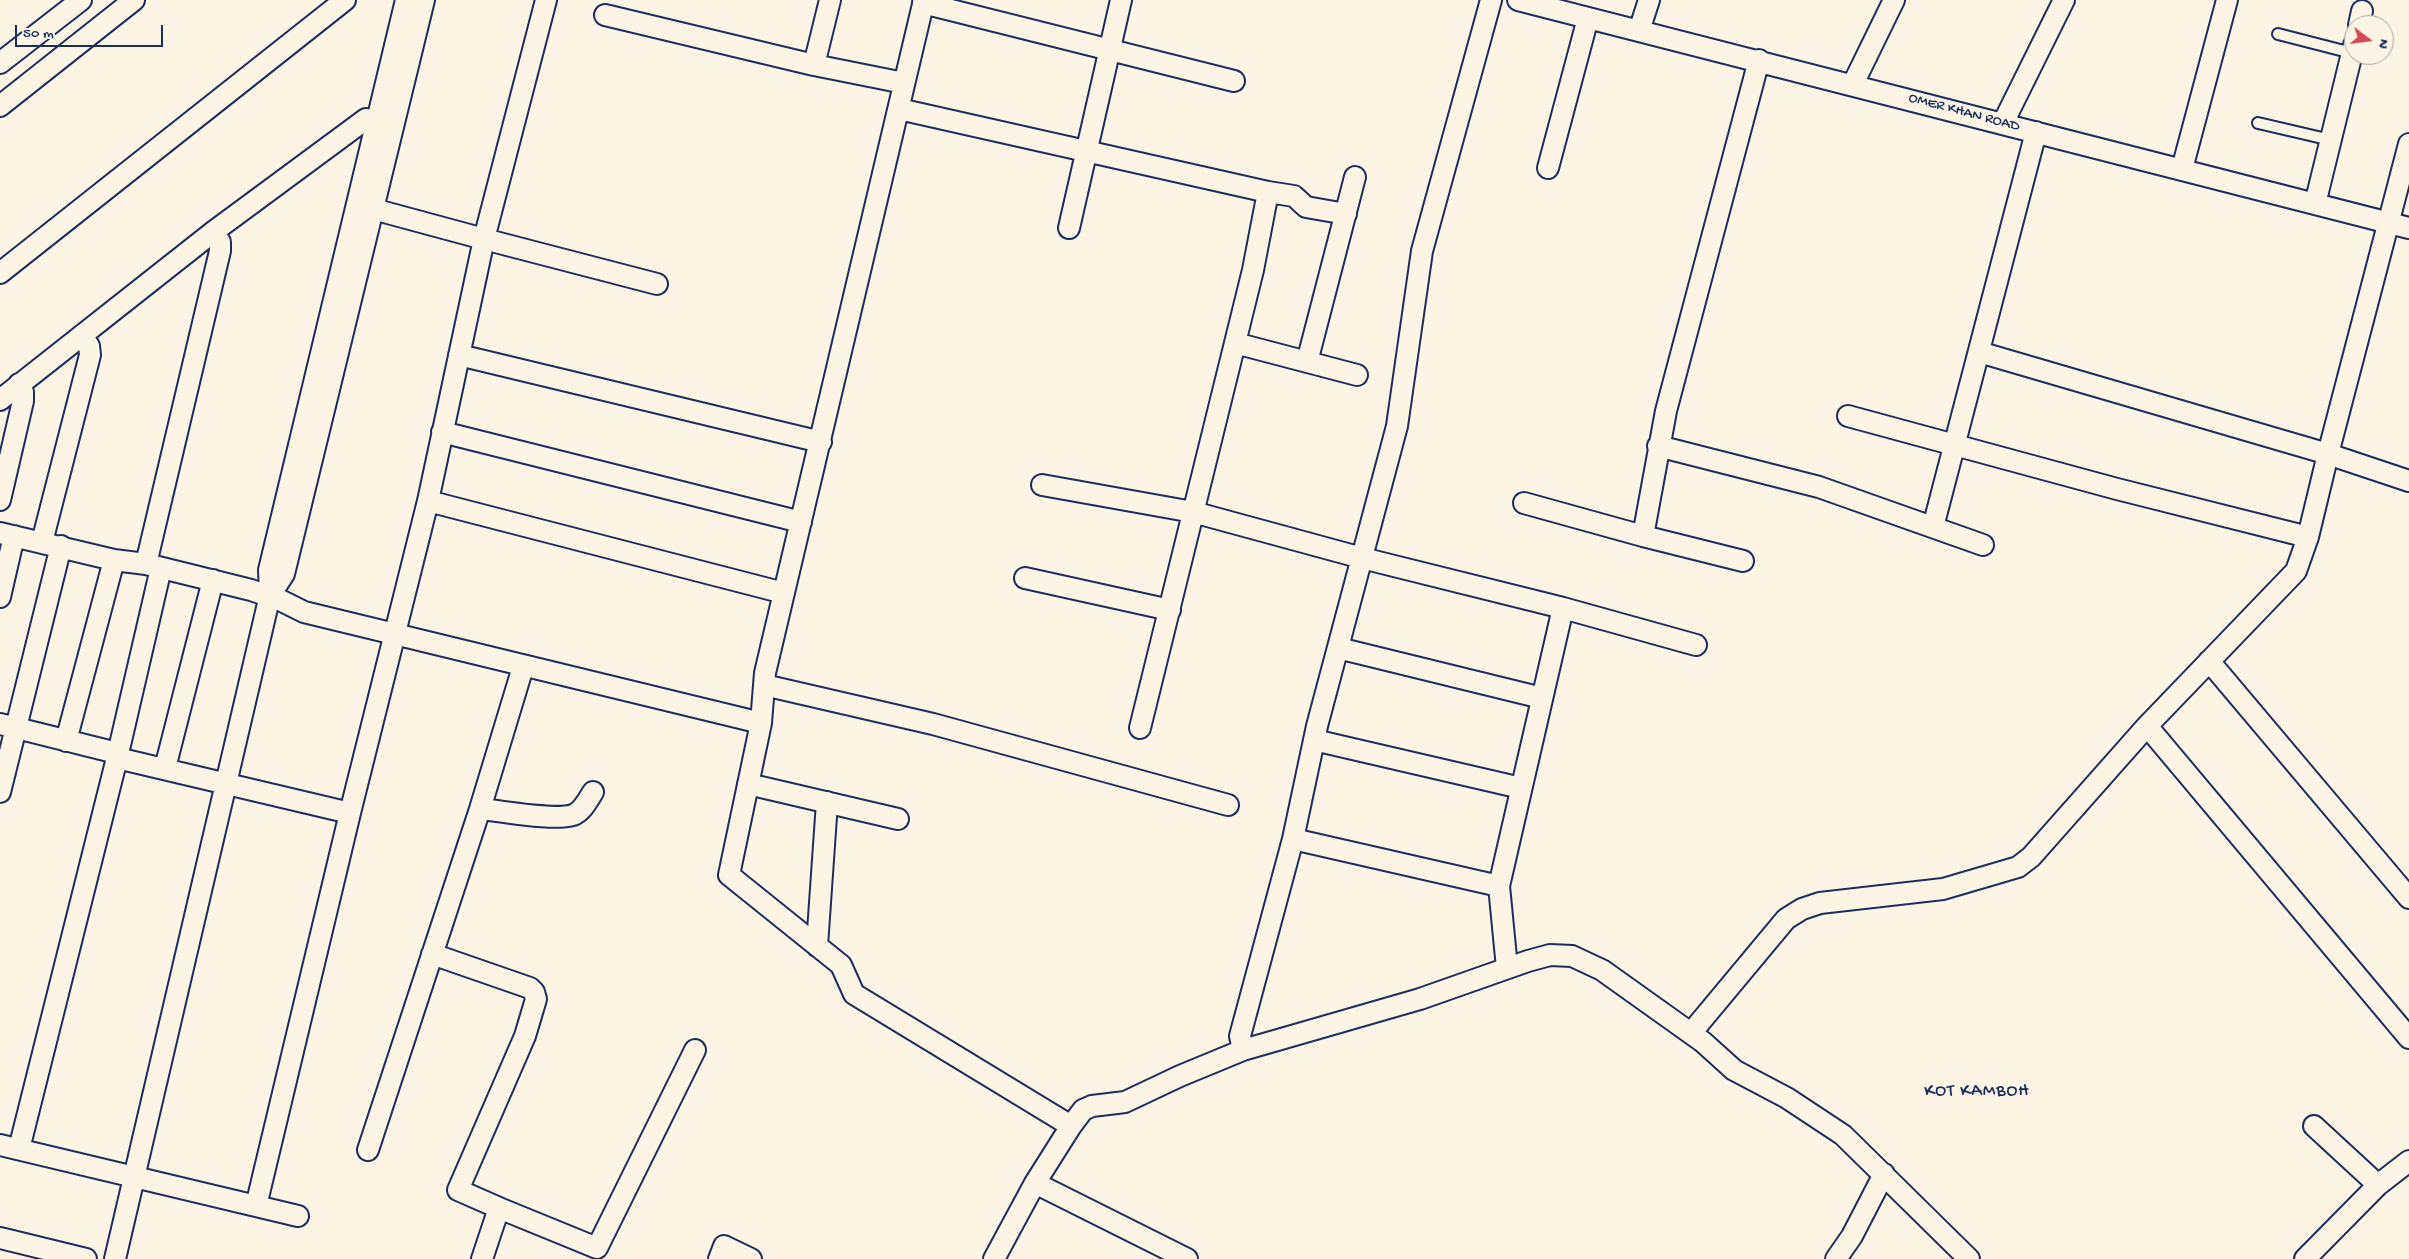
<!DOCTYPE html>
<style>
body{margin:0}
#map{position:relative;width:2409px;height:1259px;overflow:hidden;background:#fcf5e5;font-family:"Gochi Hand",sans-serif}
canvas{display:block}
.north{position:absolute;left:2344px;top:15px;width:50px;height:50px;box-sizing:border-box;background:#fcf5e5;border:1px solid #a2a6af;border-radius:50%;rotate:105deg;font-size:14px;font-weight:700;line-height:20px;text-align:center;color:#1b2f5e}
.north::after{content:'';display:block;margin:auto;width:18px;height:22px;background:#d1495b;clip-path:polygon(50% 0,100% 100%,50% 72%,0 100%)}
.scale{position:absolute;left:15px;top:25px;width:148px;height:22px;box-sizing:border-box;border:2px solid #1b2f5e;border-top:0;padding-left:6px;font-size:15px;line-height:18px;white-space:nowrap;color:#1b2f5e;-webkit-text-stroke:4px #fcf5e5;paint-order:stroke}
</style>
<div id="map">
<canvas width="2409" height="1259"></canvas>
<div class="north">N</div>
<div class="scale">50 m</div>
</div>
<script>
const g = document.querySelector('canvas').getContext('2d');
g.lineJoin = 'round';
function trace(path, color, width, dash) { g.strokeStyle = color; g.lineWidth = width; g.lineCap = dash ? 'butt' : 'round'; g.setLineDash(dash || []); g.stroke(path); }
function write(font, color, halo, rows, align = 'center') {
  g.font = font + ' "Gochi Hand",sans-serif'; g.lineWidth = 4.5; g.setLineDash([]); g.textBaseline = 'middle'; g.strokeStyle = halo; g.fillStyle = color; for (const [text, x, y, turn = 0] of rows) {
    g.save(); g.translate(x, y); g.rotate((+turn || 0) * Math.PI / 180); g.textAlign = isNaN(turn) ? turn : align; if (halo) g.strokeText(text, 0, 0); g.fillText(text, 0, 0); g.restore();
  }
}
const lane = new Path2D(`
 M2278 34 2352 53
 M2258 123 2331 140`);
const street = new Path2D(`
 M546 0 484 239 657 284
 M924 0 765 673 761 723 729 875 841 965 854 994 1071 1126
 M1518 0 2409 228
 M923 3 1234 81
 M605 15 814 65 904 83
 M2359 25 2362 11
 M1639 31 1649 0
 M0 63 81 0
 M814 65 830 0
 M1853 84 1894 0
 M0 106 134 0
 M899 109 1268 192 1253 270 1140 728
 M2003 123 2064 0
 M1548 168 1588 18
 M2182 169 2227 0
 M1268 192 1294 196 1306 207 1346 214
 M2315 204 2354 45
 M1069 228 1121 0
 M0 273 345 0
 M1235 343 1357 375
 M1979 352 2328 454 2409 481
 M459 355 821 442
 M1307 362 1355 177
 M0 400 213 232 366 119 376 121
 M1848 416 2117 489 2308 537
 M442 432 801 522
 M1658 446 1819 487 1983 545
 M1042 485 1193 512 1362 558 1563 608 1696 645
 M0 500 23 401V392L19 384
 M428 501 784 593
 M1524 503 1643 536 1743 561
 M1933 527 2036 132
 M0 533 114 560 146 564 251 590 280 600 304 612 761 723
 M1643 536 1666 411 1759 60
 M42 542 90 355 89 346 82 335
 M146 564 220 251V242L213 232
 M1025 578 1170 610
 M270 595 284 574 424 0
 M0 597 14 536
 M1338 648 1542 698
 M2209 661 2409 898
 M764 685 933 724 1228 805
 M0 724 117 753
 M2147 726 2409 1038
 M1314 740 1521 788
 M66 741 114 560
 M117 758 350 813
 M165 768 213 580
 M748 784 898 819
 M0 792 61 546
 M480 809C503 811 553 821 573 815 582 812 588 800 593 792
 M1293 839 1499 886
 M817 946 827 802
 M432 954 530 988 534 992 536 999 525 1036 458 1190 499 1208
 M1507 968 1499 886 1563 608
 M1691 1033 1786 919 1802 909 1820 903 1943 889 2018 867 2031 857 2147 726 2296 571 2308 537 2328 454 2409 144
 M1243 1050 1240 1036 1293 839 1317 726 1397 426 1422 251 1491 0
 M2314 1126 2378 1185
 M0 1145 298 1216
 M19 1149 117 758 161 568
 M368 1150 480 809 523 667
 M1035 1183 1187 1259
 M256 1206 350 813 428 501 484 239 373 209
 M0 1238 86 1259
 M115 1259 270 595 269 570 406 0
 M482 1259 499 1208 597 1248 695 1050
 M719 1259 724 1246 751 1259
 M994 1259 1035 1183 1071 1126 1083 1110 1092 1106 1125 1102 1180 1076 1243 1050 1420 999 1528 961 1550 955 1572 956 1602 970 1703 1042 1734 1070 1787 1098 1843 1135 1969 1259
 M1836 1259 1852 1236 1884 1174
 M2305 1259 2378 1185 2409 1161`);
trace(lane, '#1b2f5e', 14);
trace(street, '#1b2f5e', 24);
trace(lane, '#fcf5e5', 10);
trace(street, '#fcf5e5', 20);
write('15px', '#1b2f5e', '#fcf5e5', [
 ["OMER KHAN ROAD",1964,113,15]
]);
g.letterSpacing = '1px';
write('18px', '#1b2f5e', '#fcf5e5', [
 ["KOT KAMBOH",1977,1092]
]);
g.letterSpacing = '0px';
</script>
